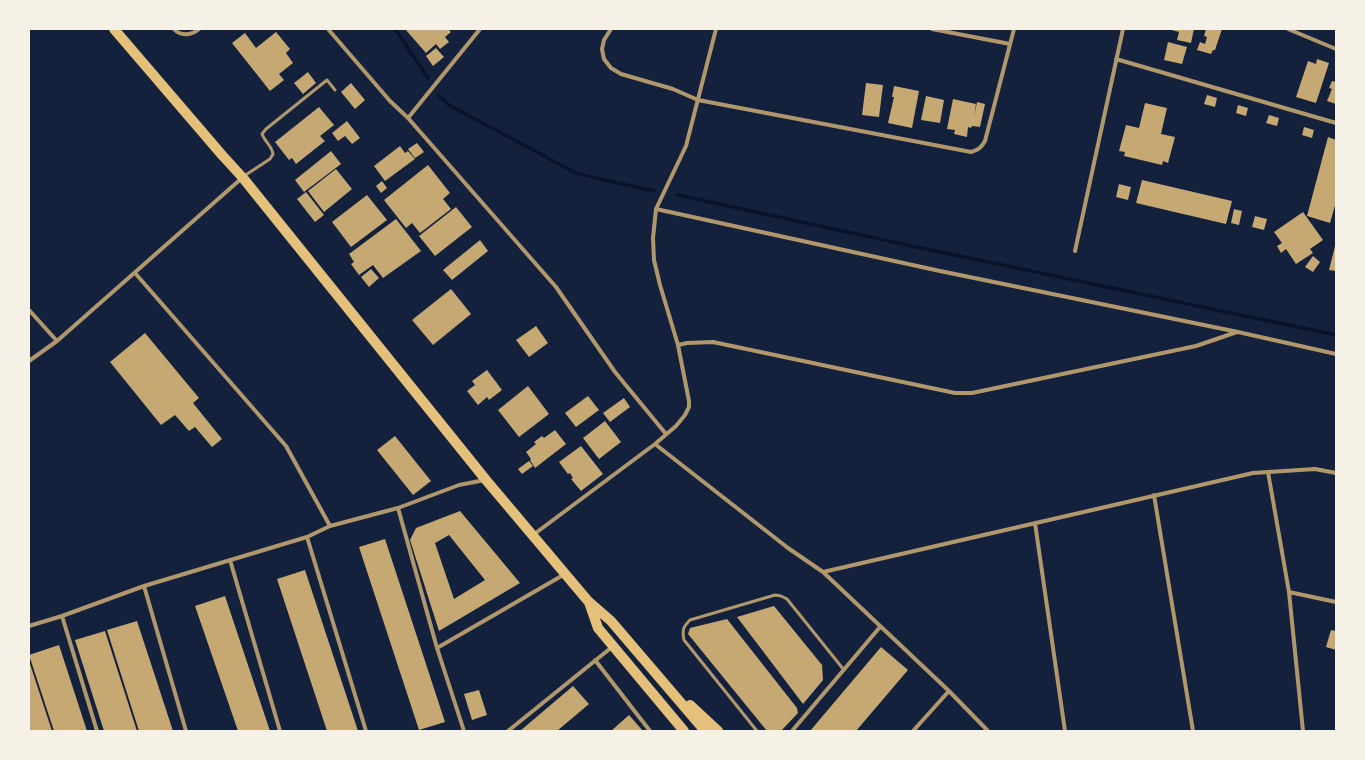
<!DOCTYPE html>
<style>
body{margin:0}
#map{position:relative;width:1365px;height:760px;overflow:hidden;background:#14213d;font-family:"Fira Sans",sans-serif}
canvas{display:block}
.frame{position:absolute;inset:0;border:30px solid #f6f1e7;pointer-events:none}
</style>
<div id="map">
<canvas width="1365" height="760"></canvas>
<div class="frame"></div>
</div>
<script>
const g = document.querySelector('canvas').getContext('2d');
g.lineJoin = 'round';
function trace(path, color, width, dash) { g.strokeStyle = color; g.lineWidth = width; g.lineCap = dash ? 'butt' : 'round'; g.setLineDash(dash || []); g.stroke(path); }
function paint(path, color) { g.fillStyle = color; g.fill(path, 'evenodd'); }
trace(new Path2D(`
 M395 29 428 78
 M439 96 449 105 576 173 600 179 654 191
 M678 195 907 245 1336 335`), '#0b132b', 3.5);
paint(new Path2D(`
 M405 29H448L451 32 445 37 449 42 440 49 436 44 426 53Z
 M1168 29H1194L1191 43 1177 40 1179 32Z
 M1206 29H1222L1215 50H1213L1211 54 1197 50 1200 42 1205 44 1207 37 1204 36Z
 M276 32 290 49 286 53 293 63 279 74 284 80 270 91 232 43 245 33 256 48Z
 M1168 42 1187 47 1182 64 1164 60Z
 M436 48 444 57 433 66 426 56Z
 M1317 59 1329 63 1316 103 1296 97 1308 61 1316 64Z
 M308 72 316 83 303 94 294 83Z
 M1332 81 1336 82V104L1327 101 1332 89 1329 88Z
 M351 83 365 100 355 109 341 92Z
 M866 83 883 85 879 117 862 115Z
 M894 86 919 91 912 128 888 123 894 97H892Z
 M1207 95 1217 98 1215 107 1204 104Z
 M926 96 944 100 940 123 921 120Z
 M953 99 976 104 974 117 977 102 985 104 980 127 972 126 971 128 968 127 967 137 954 134 955 130 947 129Z
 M1145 103 1167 108 1161 134 1175 137 1168 163 1163 161 1162 165 1124 156 1125 152 1119 151 1126 125 1139 128Z
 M1238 105 1248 108 1246 116 1236 113Z
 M319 107 334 125 320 136 325 141 296 164 292 158 289 160 275 142Z
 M1269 115 1279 118 1277 126 1266 123Z
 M347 121 360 138 352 144 345 136 338 141 332 133Z
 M1304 127 1314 130 1312 138 1302 135Z
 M1328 137 1336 140V202L1330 223 1307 216Z
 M417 143 424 152 415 158 408 149Z
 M400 146 405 153 408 151 415 159 385 181 374 166Z
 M331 151 341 164 304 192 295 180Z
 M428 165 450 193 443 199 451 209 420 233 412 223 406 228 384 200Z
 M336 169 352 189 324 212 308 191Z
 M1142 180 1232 201 1226 224 1136 203Z
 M382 181 387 188 381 193 376 186Z
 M1119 184 1131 187 1128 200 1116 197Z
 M306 192 324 215 315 222 297 199Z
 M367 195 387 220 351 247 332 222Z
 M456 207 472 227 435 256 419 236Z
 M1234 209 1242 211 1239 225 1231 223Z
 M1303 212 1323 240 1310 249 1313 253 1296 264 1286 249 1281 253 1277 246 1282 243 1274 232Z
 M1255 216 1267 219 1264 230 1252 227Z
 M396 219 421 251 383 278 373 265 359 275 351 264 354 262 349 254Z
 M480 240 488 251 452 280 443 270Z
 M1335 246H1336V271L1329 270Z
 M1313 256 1320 262 1313 272 1305 267Z
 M371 269 379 278 369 287 361 277Z
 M451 289 471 314 433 345 412 320Z
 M536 326 548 343 529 357 516 340Z
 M145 333 199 398 193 403 222 439 212 447 195 427 189 431 175 415 161 425 110 362Z
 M487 370 502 390 489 400 487 397 478 405 467 391 475 385 472 381Z
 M528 386 549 414 519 437 498 410Z
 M588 396 599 410 576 427 565 413Z
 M624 398 630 407 610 422 603 413Z
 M605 421 621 442 599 459 583 438Z
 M555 430 566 444 535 468 530 460 531 459 526 452 536 444 534 442 542 436 544 438Z
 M395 436 431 481 413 495 377 450Z
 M581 446 603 474 581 491 571 479 573 478 570 473 568 474 559 462Z
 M529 461 533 466 522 474 518 469Z
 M460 511 520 583 439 631 410 540 416 528ZM449 535 485 580 454 599 435 543Z
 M385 539 445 722 419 730 359 547Z
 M305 570 358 731H327L277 579Z
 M225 596 270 731H238L195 606Z
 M774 606 822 665 823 680 803 704 737 617Z
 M727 619 797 708 798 713 781 731H767L688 634 690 628Z
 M137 621 173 731H139L107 630Z
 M1331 630 1336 631V650L1326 647Z
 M105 631 137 731H104L75 640Z
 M59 645 87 731H54L29 655Z
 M881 647 908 670 856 731H810Z
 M29 661 52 731H29Z
 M573 686 589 704 557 731H520Z
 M479 690 487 715 472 720 464 694Z
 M629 715 643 731H611Z`), '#c6a872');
trace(new Path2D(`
 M244 176 270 159 273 154C272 146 265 142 262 134L266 129 327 80 335 90
 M757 731 684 640C682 630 683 627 690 620L775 595 781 596 787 599 844 670`), '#b1986c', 3);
trace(new Path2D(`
 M174 29C181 37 192 35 199 29
 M328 29 390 101 408 118 556 287 615 372 666 434
 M611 29 604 40 602 49 604 59 611 68 621 74 673 89 698 100 971 152C978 150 981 148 985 141L1014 29
 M932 29 1010 44
 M1288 29 1336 49
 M1116 59 1336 123
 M408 118 480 29
 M656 209 940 271 1238 332 1336 354
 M1075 251 1123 29
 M135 273 286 446 330 526
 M29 310 57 341
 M678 345 687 343 713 342 955 393H972L1196 346 1237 332
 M29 361 57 341 242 178
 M655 444 788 548 823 572 949 691 988 731
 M1268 472 1289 592 1303 731
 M1154 495 1193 731
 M398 508 437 648 464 731
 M1035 523 1065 731
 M533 535 655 444 676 426 685 415 689 407V401L678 345 660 285 654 260 653 238 656 209 686 146 716 29
 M307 537 366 731
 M230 560 280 731
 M823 572 1253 473 1315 469 1336 473
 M144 586 186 731
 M1289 592 1336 602
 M62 616 97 731
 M29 626 62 616 144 586 307 537 330 526 398 508 459 485 485 480
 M437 648 565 574
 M595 660 650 731
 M508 731 612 647
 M792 731 880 627
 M913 731 949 691`), '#b1986c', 4);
trace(new Path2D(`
 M114 29 222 155 243 178 486 480 588 601 611 621 705 731
 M589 602 598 628 684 731
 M690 705 718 731`), '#e5c07b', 10);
</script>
